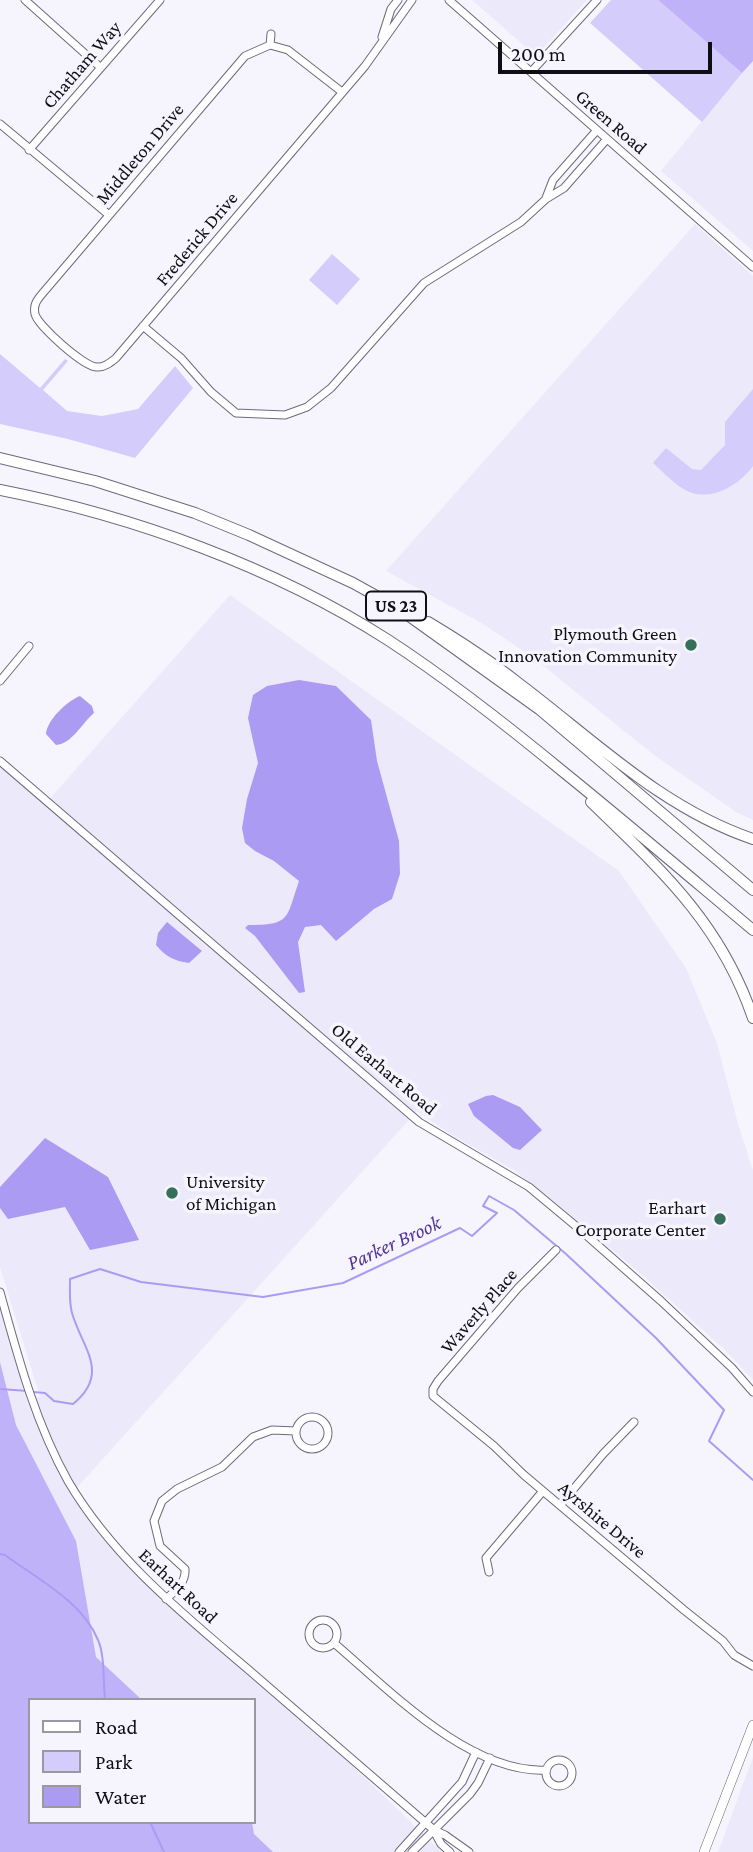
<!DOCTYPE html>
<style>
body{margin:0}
#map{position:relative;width:753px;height:1852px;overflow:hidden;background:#f6f5fd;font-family:"Crimson Pro",serif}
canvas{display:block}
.legend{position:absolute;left:28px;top:1698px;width:228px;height:126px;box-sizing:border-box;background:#f6f5fd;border:2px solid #9a99a0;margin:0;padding:9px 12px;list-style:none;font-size:21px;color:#0f0e15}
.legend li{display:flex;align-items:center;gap:14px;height:35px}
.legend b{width:35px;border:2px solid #9a99a0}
.scale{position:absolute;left:498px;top:42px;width:214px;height:32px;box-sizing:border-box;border:4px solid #0f0e15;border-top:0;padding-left:9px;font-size:21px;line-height:24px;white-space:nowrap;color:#0f0e15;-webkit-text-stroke:5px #f6f5fd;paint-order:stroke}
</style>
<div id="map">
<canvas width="753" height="1852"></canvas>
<ul class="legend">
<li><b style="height:9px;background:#fff"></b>Road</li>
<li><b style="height:19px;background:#d4ccfb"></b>Park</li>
<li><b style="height:19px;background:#ac9bf2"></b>Water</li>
</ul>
<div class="scale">200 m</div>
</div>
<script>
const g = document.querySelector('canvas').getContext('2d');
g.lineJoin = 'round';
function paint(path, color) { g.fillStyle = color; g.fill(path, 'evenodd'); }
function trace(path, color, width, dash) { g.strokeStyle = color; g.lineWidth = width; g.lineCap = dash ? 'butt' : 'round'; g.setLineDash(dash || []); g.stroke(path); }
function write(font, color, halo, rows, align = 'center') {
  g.font = font + ' "Crimson Pro",serif'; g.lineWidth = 7; g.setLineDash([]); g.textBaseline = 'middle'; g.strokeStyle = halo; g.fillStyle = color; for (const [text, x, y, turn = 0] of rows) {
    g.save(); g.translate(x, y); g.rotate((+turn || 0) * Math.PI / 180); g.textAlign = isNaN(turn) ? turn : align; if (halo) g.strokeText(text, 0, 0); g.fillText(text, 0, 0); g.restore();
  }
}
paint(new Path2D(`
 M472 0H587L536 56Z
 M658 0H753V251L661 171 741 73Z
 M695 224 753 276V820L736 812 654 755 531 656 483 624 386 571Z
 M230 595 619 871 686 968 717 1043 738 1124 753 1170V1380L727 1352 641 1274 545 1194 515 1171 447 1132 417 1111 73 1492 121 1558 144 1582 336 1750 442 1852H0V1308L25 1394 40 1397 0 1267V765L46 803ZM30 1700H254V1822H30Z
 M753 1757V1852H718L729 1822Z`), '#ece9fa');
paint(new Path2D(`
 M611 0H658L742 73 702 122 590 23Z
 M332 254 360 279 337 305 309 280Z
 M0 354 40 388 65 359 68 361 43 390 67 411 102 416 138 409 175 366 193 388 135 458 68 439 0 424Z
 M753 389V466C739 486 706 505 682 488 671 481 662 471 653 463L666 448 692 469 701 470 725 445V422Z`), '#d4ccfb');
paint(new Path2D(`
 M658 0H753V61L742 73Z
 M0 1362 16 1425 76 1541 96 1657 142 1700H30V1822H252L254 1834 273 1852H0Z`), '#bfb2f9');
paint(new Path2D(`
 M299 680 336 686 371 720 377 761 399 841 400 874 392 899 374 909 336 941 321 925 305 927 298 942 305 992 299 993 255 936 245 928 248 925C291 925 286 919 299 881L274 861 255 851 245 843 242 828 247 799 258 763 248 718 253 695 267 686Z
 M80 696 92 706 94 713C82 723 72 744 56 745L46 734C47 720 67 701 80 696Z
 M167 922 202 951 189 963C174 961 165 956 156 945L158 933Z
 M493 1095 520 1107 542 1130 520 1150 513 1148 474 1116 468 1104 486 1096Z
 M45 1138 108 1177 139 1240 90 1250 65 1207 8 1219 0 1208V1187Z`), '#ac9bf2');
trace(new Path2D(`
 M0 1389 28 1391
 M33 1392 45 1393 54 1401 73 1404C111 1373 82 1348 72 1313 69 1302 70 1290 70 1279L100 1269 141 1282 263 1297 343 1283 460 1228 472 1236 497 1213 483 1206 489 1196 514 1210 566 1254 656 1338 724 1410 709 1441 753 1480
 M0 1554 5 1555C37 1579 82 1601 98 1640 105 1656 103 1681 105 1700
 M150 1822 164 1852`), '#ac9bf2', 2);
const minor = new Path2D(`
 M25 0 100 67
 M449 0 753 267
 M382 37 391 9 398 0
 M270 45 271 34
 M531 72 597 0
 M342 92 288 50 270 45 245 56 42 294C37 300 33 305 35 314 38 326 84 367 97 367 104 368 111 362 116 358L365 66 412 0
 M0 124 109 215
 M29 150 160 0
 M546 198 553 180 597 130
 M143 326 181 358 211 392 236 413 285 415 307 407 331 388 424 283 521 222 546 199 564 188 607 139
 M0 681 29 646
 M0 761 419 1122 529 1187 577 1227 661 1301 732 1368 753 1392
 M556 1250 518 1288 438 1381 433 1389V1396L494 1446 524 1475 684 1610 723 1641 734 1655 753 1666
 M0 1292C18 1357 35 1422 68 1481 113 1558 183 1614 250 1671 311 1724 373 1777 434 1830L445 1835 469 1852
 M296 1433a16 16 0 1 1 32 0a16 16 0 1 1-32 0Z
 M560 1505 603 1454 634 1422
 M489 1572 486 1558 543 1491
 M166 1599C175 1591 186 1583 185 1569L160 1546 154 1521 162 1501 177 1489 222 1467 253 1437 272 1430 296 1431
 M309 1634a14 14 0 1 1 28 0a14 14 0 1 1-28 0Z
 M334 1643C388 1689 470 1774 546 1770
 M546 1773a13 13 0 1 1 26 0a13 13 0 1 1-26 0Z
 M434 1831 441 1844 450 1852
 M399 1852 462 1782 476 1752
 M412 1852 470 1794 478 1783 490 1758`);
const major = new Path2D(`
 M704 1852 753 1725`);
const highway = new Path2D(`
 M0 458 95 481 195 513 249 535 353 583 398 608 539 709 753 890
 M0 490C133 516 274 567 388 640 451 681 509 727 566 774 629 825 691 878 753 930
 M428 622C458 640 489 660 517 682 593 739 661 808 753 839
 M591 802C661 870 720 922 753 1018`);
trace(minor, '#6c6a7c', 9);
trace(major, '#6c6a7c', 10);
trace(highway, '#6c6a7c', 12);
trace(minor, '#fff', 7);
trace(major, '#fff', 9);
trace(highway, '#fff', 10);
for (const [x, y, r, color] of [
 [691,645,7,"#34705a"],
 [172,1193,7,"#34705a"],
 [720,1219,7,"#34705a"]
]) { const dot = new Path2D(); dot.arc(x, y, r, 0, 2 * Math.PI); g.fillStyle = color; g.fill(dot); trace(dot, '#f6f5fd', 2.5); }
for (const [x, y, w] of [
 [396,606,60]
]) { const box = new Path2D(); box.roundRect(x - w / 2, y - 14.5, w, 29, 5); g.fillStyle = '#f6f5fd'; g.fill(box); trace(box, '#0f0e15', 2); }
write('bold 18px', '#0f0e15', null, [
 ["US 23",396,606]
]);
write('19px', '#0f0e15', '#f6f5fd', [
 ["Chatham Way",82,65,-49],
 ["Green Road",611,122,41],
 ["Middleton Drive",140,154,-50],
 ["Frederick Drive",197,239,-50],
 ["Old Earhart Road",384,1069,40],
 ["Waverly Place",479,1311,-49],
 ["Ayrshire Drive",602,1520,40],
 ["Earhart Road",178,1586,43]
]);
write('19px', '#0f0e15', '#f6f5fd', [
 ["Plymouth Green",677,634],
 ["Innovation Community",677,656],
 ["University",186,1182,"left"],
 ["of Michigan",186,1204,"left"],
 ["Earhart",706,1208],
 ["Corporate Center",706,1230]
], 'right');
write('italic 21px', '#533498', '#f6f5fd', [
 ["Parker Brook",394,1243,-25]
]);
</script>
